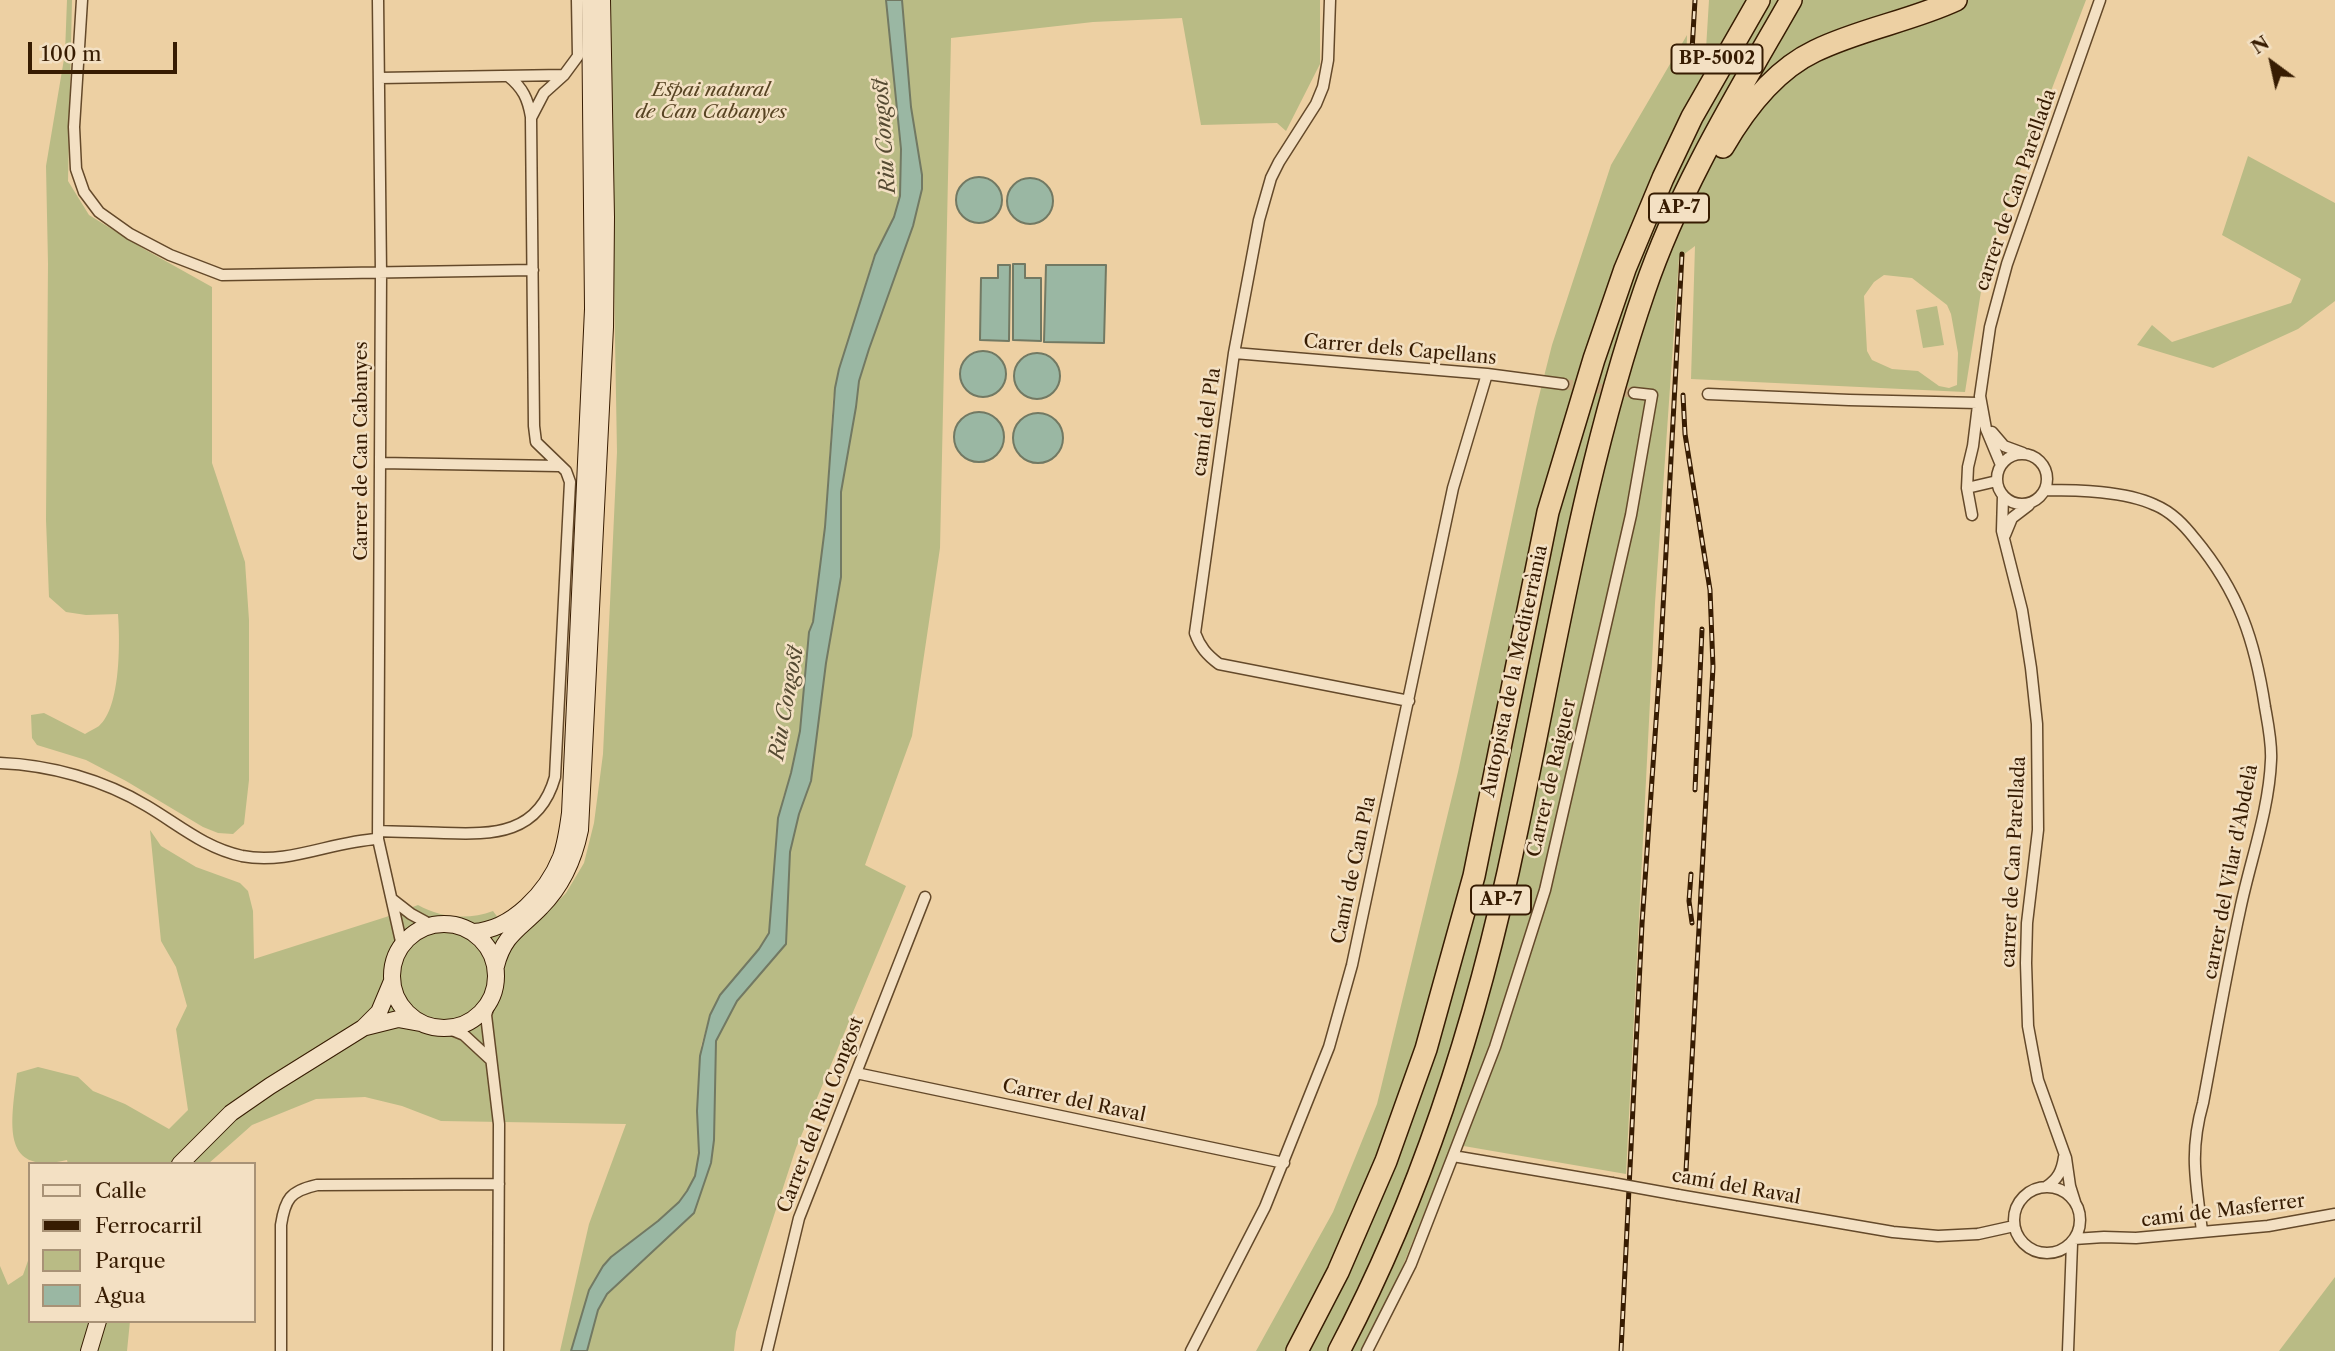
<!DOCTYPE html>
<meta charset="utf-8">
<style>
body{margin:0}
#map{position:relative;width:2335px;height:1351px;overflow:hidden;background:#edd0a3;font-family:"Libre Caslon Text",serif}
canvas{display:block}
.legend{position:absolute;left:28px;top:1162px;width:228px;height:161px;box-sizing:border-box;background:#f3e0c3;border:2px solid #a89276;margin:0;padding:9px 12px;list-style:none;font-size:21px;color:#371c02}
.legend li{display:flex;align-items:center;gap:14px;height:35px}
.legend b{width:35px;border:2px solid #a89276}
.north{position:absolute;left:2237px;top:28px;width:70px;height:70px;-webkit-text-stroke:5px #f3e0c3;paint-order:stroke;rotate:327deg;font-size:19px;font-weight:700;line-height:28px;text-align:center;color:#371c02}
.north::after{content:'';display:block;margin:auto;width:24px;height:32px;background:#371c02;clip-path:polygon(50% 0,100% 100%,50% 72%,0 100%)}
.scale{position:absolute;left:28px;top:42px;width:149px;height:32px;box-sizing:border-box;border:4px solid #371c02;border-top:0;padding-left:9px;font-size:21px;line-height:24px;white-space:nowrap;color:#371c02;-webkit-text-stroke:5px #f3e0c3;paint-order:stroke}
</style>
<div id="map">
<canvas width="2335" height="1351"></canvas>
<ul class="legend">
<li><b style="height:9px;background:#f3e0c3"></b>Calle</li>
<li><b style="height:9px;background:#371c02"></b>Ferrocarril</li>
<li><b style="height:19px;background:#b9bb85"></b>Parque</li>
<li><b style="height:19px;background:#9ab7a3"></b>Agua</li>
</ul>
<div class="north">N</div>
<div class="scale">100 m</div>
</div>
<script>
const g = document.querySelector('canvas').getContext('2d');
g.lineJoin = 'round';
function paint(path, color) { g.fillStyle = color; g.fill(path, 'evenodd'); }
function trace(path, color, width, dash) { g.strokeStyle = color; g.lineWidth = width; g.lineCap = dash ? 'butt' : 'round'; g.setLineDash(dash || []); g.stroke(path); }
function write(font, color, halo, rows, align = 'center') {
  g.font = font + ' "Libre Caslon Text",serif'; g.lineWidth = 5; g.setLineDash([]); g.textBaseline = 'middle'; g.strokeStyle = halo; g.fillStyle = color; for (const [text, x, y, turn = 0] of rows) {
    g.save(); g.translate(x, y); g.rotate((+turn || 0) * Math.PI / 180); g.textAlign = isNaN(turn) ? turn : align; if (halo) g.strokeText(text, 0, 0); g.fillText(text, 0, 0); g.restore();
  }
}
paint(new Path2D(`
 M67 0H72L68 181 89 215 144 249 212 287V463L245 562 249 620V780L244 824 233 834 218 833 203 827 126 781 86 760 37 745 32 738 31 715 44 713 85 734C89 731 95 729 99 726 121 707 120 641 118 614L86 615 66 612 49 597 46 520 48 264 46 166 65 53Z
 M609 0H886L901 149V191L897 209 873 259 839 369 833 399 825 527 813 622 809 632 800 731 792 773 783 797 778 827 769 933 759 950 720 995 710 1015 701 1046 697 1111 699 1157 695 1176 689 1188 679 1202 655 1224 615 1254 603 1266 589 1290 571 1351H560L589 1224 626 1124 441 1121 402 1106 365 1097 316 1099 252 1125 208 1164H68L67 1160C0 1176 11 1123 17 1073L38 1067 78 1077 93 1091 125 1104 169 1129 188 1110 176 1029 187 1006 176 967 161 941 150 830 161 846 196 867 240 883 248 891 253 911 254 959 386 917 418 905C441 918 469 920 493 911L515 941 538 922 566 893 584 863 594 823 603 754 617 452Z
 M902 0H1320V64L1286 131 1277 123 1201 125 1182 18 1093 22 951 38 940 548 912 736 865 865 906 886 796 1148 736 1332 734 1351H587L598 1310 607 1294 694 1213 711 1163 714 1140 716 1041 737 1001 786 944 790 852 799 814 811 781 826 663 841 577V492L856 407 859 381 869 349 913 226 922 189V175L911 107Z
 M1709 0H2086L1986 260 1965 392 1691 379 1695 246 1679 258 1655 603 1626 1174 1452 1144 1398 1278 1361 1351H1256L1333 1212 1377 1104 1458 772 1536 408 1552 345 1611 165 1687 35 1686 70 1706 49ZM1884 275 1912 278 1947 305 1951 314 1958 353 1957 385 1949 388 1939 386 1918 371 1892 369 1872 360 1867 351 1864 296 1874 282Z
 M2248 156 2335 203V301L2298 329 2213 368 2137 345 2152 325 2172 342 2291 303 2301 279 2222 235Z
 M1937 306 1944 345 1923 348 1916 310Z
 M30 1255V1321H130L127 1351H0V1266L8 1285 23 1275Z
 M2335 1277V1351H2279Z`), '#b9bb85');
const water = new Path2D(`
 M886 0H902L911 107 922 175V189L913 226 869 349 859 381 856 407 841 492V577L826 663 811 781 799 814 790 852 786 944 737 1001 716 1041 714 1140 711 1163 694 1213 607 1294 598 1310 587 1351H571L589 1290 603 1266 611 1257 658 1221 679 1202 687 1191 695 1176 699 1153 697 1111 700 1056 710 1015 720 995 759 949 769 933 778 818 791 773 800 731 809 632 813 622 825 527 835 388 839 369 875 255 894 217 900 196 901 149Z
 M956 200a23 23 0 1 1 46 0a23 23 0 1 1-46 0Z
 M1007 201a23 23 0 1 1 46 0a23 23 0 1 1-46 0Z
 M1013 264H1025V278H1041V341L1013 340Z
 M998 265H1010L1009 341 980 340 981 278H998Z
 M1046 265H1106L1104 343 1044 342Z
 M960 374a23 23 0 1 1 46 0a23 23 0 1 1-46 0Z
 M1014 376a23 23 0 1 1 46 0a23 23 0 1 1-46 0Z
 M954 437a25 25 0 1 1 50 0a25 25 0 1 1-50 0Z
 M1013 438a25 25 0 1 1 50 0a25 25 0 1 1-50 0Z`);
paint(water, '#9ab7a3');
trace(water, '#727963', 2);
trace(new Path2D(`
 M1563 384 1634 393`), '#c9ac83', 10, [10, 5]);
const street = new Path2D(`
 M82 0 74 127 76 169 84 192 99 212 130 234 170 255 222 275 533 270
 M378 0 381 273 378 839 402 946
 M1330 0 1328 60 1323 87 1316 104 1279 162 1271 178 1259 220 1234 353 1195 633C1200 647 1207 655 1219 664L1409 701
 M508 76C523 88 528 99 531 117
 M379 78 564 75
 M1234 353 1487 374 1563 384
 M1708 394 1849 400 1978 403
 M1992 432 2004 446 2023 453
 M1997 479a25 25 0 1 1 50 0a25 25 0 1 1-50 0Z
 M380 463 559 466
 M2001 465 1986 429 1980 396 1990 327 2007 264 2100 0
 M1967 488 1997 481
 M2045 490C2078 490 2125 491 2155 505 2172 512 2184 525 2195 539 2239 592 2255 641 2265 707 2268 724 2272 743 2271 760 2269 811 2250 861 2240 910 2226 974 2215 1039 2203 1103 2189 1152 2196 1182 2202 1231
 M2003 496 2002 531 2022 610 2031 668 2037 724 2038 830 2027 923 2026 963 2028 1026 2038 1080 2066 1158 2070 1186 2075 1202
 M1972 515 1967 488 1968 467 1973 446 1978 405
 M2005 535 2012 518 2029 505
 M0 763C51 765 104 780 147 806 179 825 205 848 242 856 289 865 332 841 378 839
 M378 831C400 832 422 832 444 833 494 835 539 834 555 777L570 482 566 471 536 442 534 426 531 118 544 93 564 75 578 56 577 0
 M393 900 411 914 433 926
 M491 999 486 1015 499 1124 498 1351
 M447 1028 464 1035 491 1060
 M856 1073 1284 1163
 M1453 1156 1612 1183
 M2014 1220a33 33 0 1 1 66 0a33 33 0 1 1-66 0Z
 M2046 1187C2058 1179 2062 1171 2064 1157
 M1678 1195 1893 1232 1938 1236 1978 1234 2014 1226
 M2074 1239 2104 1237 2136 1238 2268 1226 2335 1214
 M281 1351V1225C285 1199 290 1191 317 1185L499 1184
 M767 1351 799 1218 925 897
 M1191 1351 1265 1207 1329 1047 1352 965 1453 488 1487 374
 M1367 1351 1411 1264 1453 1156 1495 1047 1545 890 1631 515 1652 395 1634 393
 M2068 1351 2072 1243`);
const secondary = new Path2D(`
 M392 976a52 52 0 1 1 104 0a52 52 0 1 1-104 0Z
 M473 932C512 930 547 892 561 857 566 843 568 828 570 813L593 309 590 0
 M496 966C504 934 520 929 541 907 562 886 574 859 580 830L605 327 606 217 602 0
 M366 1027 398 1019 420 1023
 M180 1164 231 1113 270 1086 363 1028 379 1012 392 981
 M89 1351 98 1321`);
const highway = new Path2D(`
 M1723 147C1745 109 1775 70 1815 51 1860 29 1911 21 1956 0
 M1297 1351 1338 1272 1386 1161 1426 1049 1474 876 1548 512 1594 359 1625 269 1663 178 1692 117 1759 0
 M1339 1351C1423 1192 1480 1010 1516 835 1555 652 1584 466 1645 289 1680 187 1738 93 1791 0`);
trace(street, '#64492a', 13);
trace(secondary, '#371c02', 18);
trace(highway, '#371c02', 24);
trace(street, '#f3e0c3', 10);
trace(secondary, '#f3e0c3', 16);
trace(highway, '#edd0a3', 21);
const rail = new Path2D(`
 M1691 67 1695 0
 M1683 395 1685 434 1710 590 1713 667 1686 1171
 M1695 790 1702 629
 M1691 874 1689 901 1692 923
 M1621 1351 1642 924 1660 664 1682 254`);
trace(rail, '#371c02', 5);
trace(rail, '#f3e0c3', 2.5, [8]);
const streetBridge = new Path2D(`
 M1612 1183 1678 1195`);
trace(streetBridge, '#64492a', 13, []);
trace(streetBridge, '#f3e0c3', 10);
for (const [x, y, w] of [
 [1717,59,91],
 [1679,208,60],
 [1501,900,60]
]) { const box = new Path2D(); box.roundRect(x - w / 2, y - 14.5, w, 29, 5); g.fillStyle = '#f3e0c3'; g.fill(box); trace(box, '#371c02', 2); }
write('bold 18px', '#371c02', null, [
 ["BP-5002",1717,59],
 ["AP-7",1679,208],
 ["AP-7",1501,900]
]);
write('italic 19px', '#584423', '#f3e0c3', [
 ["Espai natural",711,91],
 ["de Can Cabanyes",711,113]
]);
write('19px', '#371c02', '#f3e0c3', [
 ["carrer de Can Parellada",2016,190,-71],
 ["Carrer dels Capellans",1400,350,5],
 ["camí del Pla",1207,422,-82],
 ["Carrer de Can Cabanyes",362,451,-90],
 ["Autopista de la Mediterrània",1515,671,-78],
 ["Carrer de Raiguer",1552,778,-77],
 ["carrer de Can Parellada",2014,862,-87],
 ["Camí de Can Pla",1354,870,-78],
 ["carrer del Vilar d'Abdelà",2231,872,-79],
 ["Carrer del Raval",1074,1101,12],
 ["Carrer del Riu Congost",821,1115,-69],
 ["camí del Raval",1736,1187,10],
 ["camí de Masferrer",2223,1211,-7]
]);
write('italic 21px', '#554a32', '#f3e0c3', [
 ["Riu Congost",885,136,-94],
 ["Riu Congost",787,703,-80]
]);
</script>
